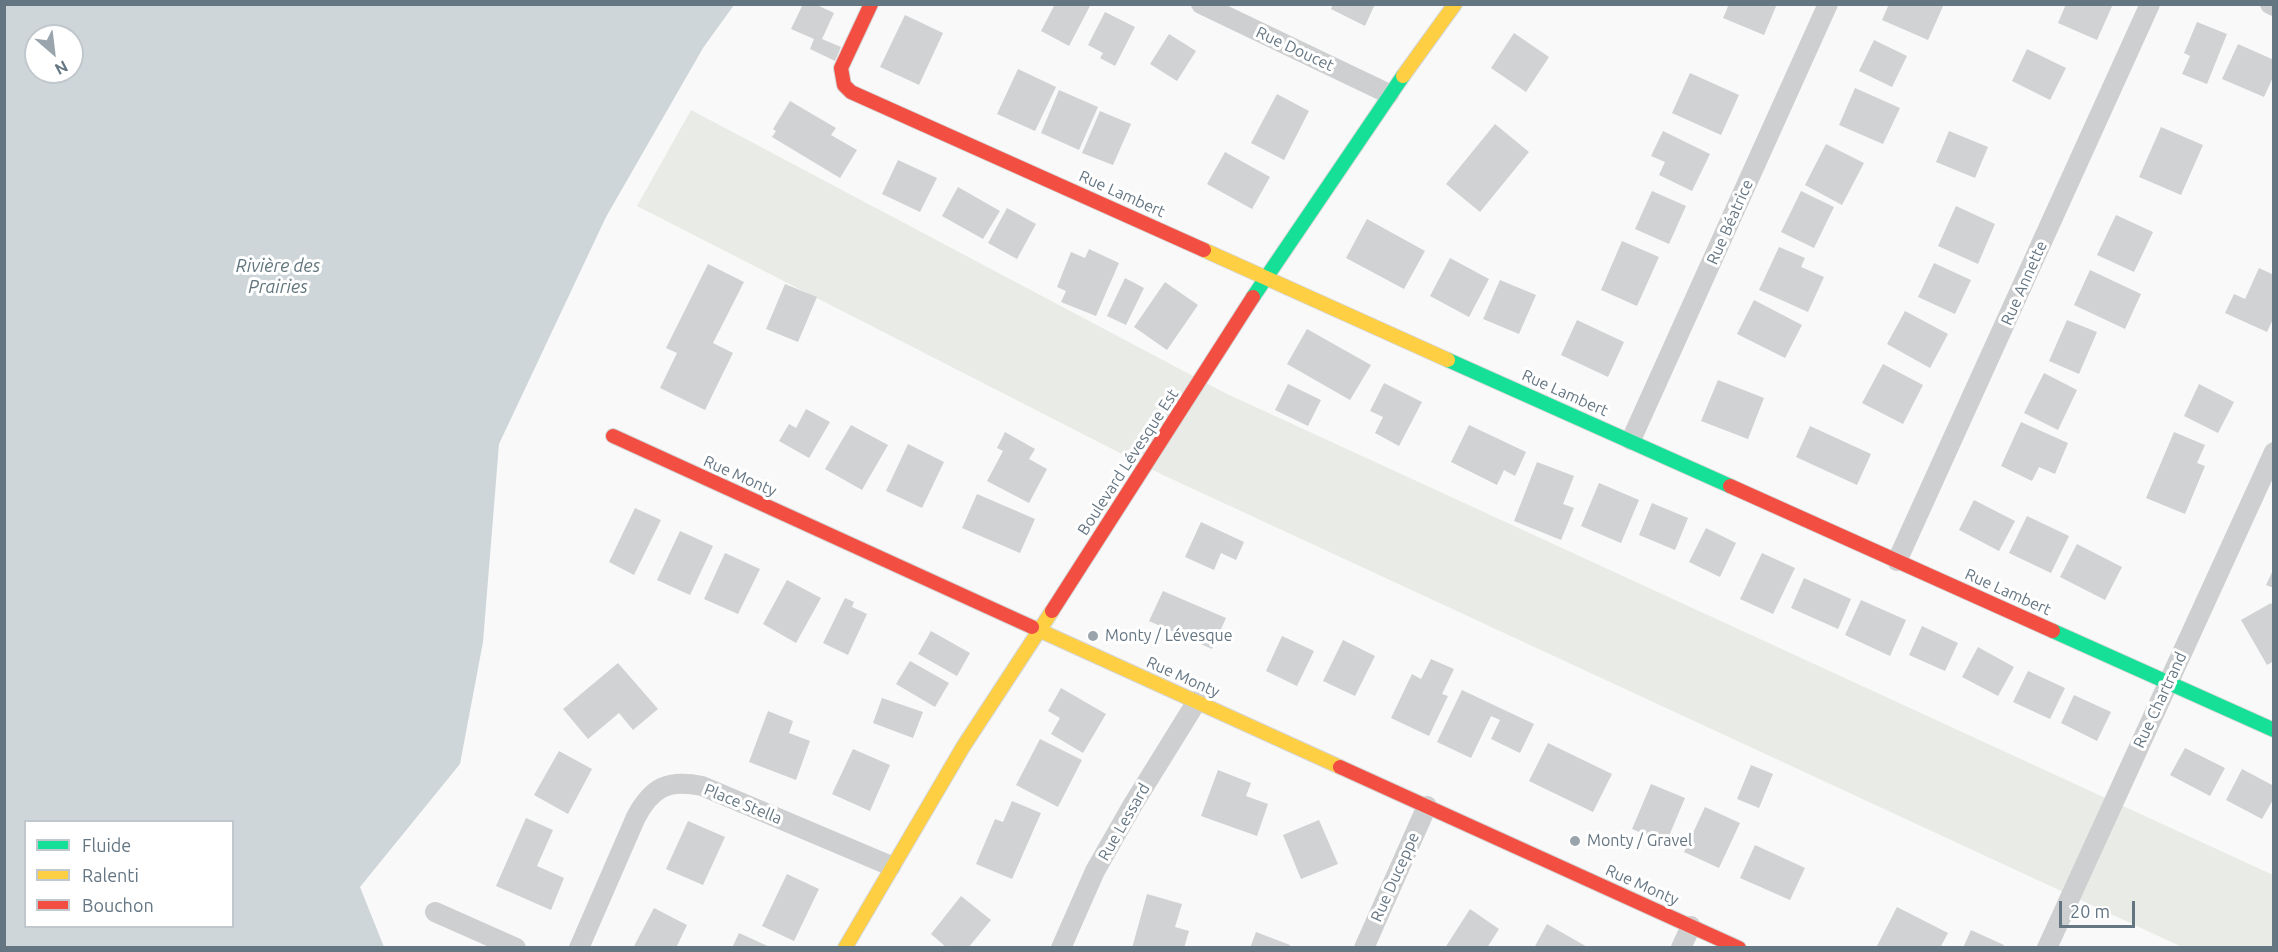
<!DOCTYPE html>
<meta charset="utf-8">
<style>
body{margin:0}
#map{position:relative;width:2278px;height:952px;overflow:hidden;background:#f9f9f9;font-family:Ubuntu,sans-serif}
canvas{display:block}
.frame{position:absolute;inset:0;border:6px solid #657683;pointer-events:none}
.legend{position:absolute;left:24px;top:820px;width:210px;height:108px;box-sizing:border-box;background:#fff;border:2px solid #c1c8cd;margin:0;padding:8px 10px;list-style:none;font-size:18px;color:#657683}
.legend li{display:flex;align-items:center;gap:12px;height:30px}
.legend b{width:30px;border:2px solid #c1c8cd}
.north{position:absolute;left:24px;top:24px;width:60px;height:60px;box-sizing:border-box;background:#fff;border:2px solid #c1c8cd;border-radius:50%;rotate:152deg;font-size:16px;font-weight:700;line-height:24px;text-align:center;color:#657683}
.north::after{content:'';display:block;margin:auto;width:21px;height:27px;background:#99a4ac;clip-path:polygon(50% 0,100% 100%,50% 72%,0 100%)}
.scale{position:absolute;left:2059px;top:901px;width:76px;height:27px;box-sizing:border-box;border:3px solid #657683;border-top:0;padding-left:8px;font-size:18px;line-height:21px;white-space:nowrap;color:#657683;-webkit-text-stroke:4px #fff;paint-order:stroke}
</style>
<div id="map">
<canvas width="2278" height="952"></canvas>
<div class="frame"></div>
<ul class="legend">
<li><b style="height:8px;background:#16e098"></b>Fluide</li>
<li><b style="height:8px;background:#ffcf43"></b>Ralenti</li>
<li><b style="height:8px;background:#f24e42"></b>Bouchon</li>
</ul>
<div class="north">N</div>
<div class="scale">20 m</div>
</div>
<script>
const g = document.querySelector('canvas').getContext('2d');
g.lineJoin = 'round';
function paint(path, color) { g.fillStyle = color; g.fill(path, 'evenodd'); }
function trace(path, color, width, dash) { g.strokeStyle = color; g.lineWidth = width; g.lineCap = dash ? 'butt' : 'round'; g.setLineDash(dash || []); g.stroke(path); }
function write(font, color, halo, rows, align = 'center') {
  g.font = font + ' Ubuntu,sans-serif'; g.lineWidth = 6; g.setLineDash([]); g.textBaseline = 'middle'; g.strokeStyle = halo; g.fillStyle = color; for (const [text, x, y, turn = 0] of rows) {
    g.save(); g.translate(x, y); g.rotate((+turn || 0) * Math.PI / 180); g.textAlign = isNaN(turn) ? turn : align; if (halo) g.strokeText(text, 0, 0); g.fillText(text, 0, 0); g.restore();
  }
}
paint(new Path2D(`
 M691 110 1225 393 2273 875V947H2182L1161 474 637 206Z`), '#e8ebe6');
paint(new Path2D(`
 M5 4 734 5 703 48 606 217 499 444 483 642 460 764 360 887 384 947H5ZM36 36H72V72H36ZM26 822H232V926H26Z`), '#ced6d9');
paint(new Path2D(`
 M803 4H815L834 13 822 39 841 47 835 61 810 49 814 39 791 29Z
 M1055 4H1091L1069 46 1041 31Z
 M1333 4H1375L1365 26 1331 9Z
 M1729 4H1777L1764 35 1723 18Z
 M1889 4H1944L1928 40 1882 20Z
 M2066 4H2113L2097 40 2058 23Z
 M1105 12 1135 27 1115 66 1100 58 1103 53 1088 45Z
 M905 15 943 33 919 85 880 67Z
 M2197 22 2227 34 2207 84 2182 74 2190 56 2184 53Z
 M1514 33 1549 57 1526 92 1491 68Z
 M1169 34 1196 51 1177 81 1150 64Z
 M1874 40 1907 56 1892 87 1859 71Z
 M2238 44 2274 60V75L2264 97 2222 79Z
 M2027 49 2066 68 2050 100 2012 81Z
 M1018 69 1056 87 1035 131 997 114Z
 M1690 73 1739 95 1721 135 1672 113Z
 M1855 88 1900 108 1883 144 1839 125Z
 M1059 90 1098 107 1079 150 1041 133Z
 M1277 94 1309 111 1284 160 1251 143Z
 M790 101 836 128 831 135 857 150 840 178 772 137 776 131 773 129Z
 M1100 111 1131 124 1113 165 1082 153Z
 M1495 124 1529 152 1480 212 1446 184Z
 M2161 127 2203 145 2181 195 2139 177Z
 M1663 131 1710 154 1692 191 1659 175 1665 162 1651 156Z
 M1949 131 1988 147 1975 178 1936 162Z
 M1826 144 1864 163 1842 205 1805 185Z
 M1225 152 1270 177 1252 209 1207 184Z
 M898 160 937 178 920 212 882 194Z
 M958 187 1000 211 983 239 942 216Z
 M1652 191 1686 206 1669 244 1635 229Z
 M1801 191 1834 207 1814 248 1781 232Z
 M1956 206 1995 224 1978 264 1938 246Z
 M1007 208 1036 224 1017 259 988 243Z
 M2116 215 2153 232 2134 272 2097 255Z
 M1367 219 1425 251 1404 289 1346 258Z
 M1622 241 1659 257 1637 306 1601 290Z
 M1779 247 1805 258 1801 267 1824 277 1808 312 1759 290Z
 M1089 249 1119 263 1096 316 1061 302 1066 291 1057 287 1071 252 1085 258Z
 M1450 258 1489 279 1469 317 1430 296Z
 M1934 263 1971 280 1955 314 1918 297Z
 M708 264 744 282 713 343 733 353 705 410 660 388 677 353 666 348Z
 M2259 268 2274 275V317L2267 332 2225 313 2234 294 2245 299Z
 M2090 270 2141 294 2125 329 2074 305Z
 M1125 278 1144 288 1126 325 1107 316Z
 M1500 280 1536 295 1519 334 1483 319Z
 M1165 282 1198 305 1167 350 1134 327Z
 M785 284 817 297 798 342 766 329Z
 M1754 300 1802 325 1785 358 1737 334Z
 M1905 311 1948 334 1930 368 1887 344Z
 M1577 320 1624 342 1608 377 1561 355Z
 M2067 320 2097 332 2079 374 2049 361Z
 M1307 329 1371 365 1350 400 1287 364Z
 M1883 364 1923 385 1903 424 1862 403Z
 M2044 373 2077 390 2058 430 2024 413Z
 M1718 380 1764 398 1748 439 1701 421Z
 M1384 383 1422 402 1399 446 1375 433 1383 417 1370 411Z
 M1288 384 1321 400 1308 426 1275 410Z
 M2199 384 2234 402 2218 433 2184 416Z
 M806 409 830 422 809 458 779 441 789 424 796 428Z
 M2021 422 2068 443 2055 474 2039 467 2032 481 2001 466Z
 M851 425 888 445 862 490 825 469Z
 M1469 425 1526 452 1515 476 1504 470 1497 485 1451 462Z
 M1810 426 1871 454 1857 485 1796 457Z
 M1005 432 1035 449 1029 459 1047 469 1029 503 987 481 1003 451 997 448Z
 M2174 432 2205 445 2197 463 2205 466 2185 514 2146 498Z
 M908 444 944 462 922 508 886 491Z
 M1537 462 1574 476 1563 504 1574 508 1561 540 1514 521Z
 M1599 483 1639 500 1621 543 1581 526Z
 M977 494 1035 519 1020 553 962 528Z
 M1974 500 2015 521 1999 551 1959 530Z
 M1652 503 1688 518 1675 550 1639 535Z
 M635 508 661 520 634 575 609 562Z
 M2027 516 2069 536 2051 573 2009 553Z
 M1201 522 1244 542 1236 560 1221 553 1214 570 1185 557Z
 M1706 528 1736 543 1720 577 1689 562Z
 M680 531 713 546 690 595 657 580Z
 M2077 544 2122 567 2105 600 2060 577Z
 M725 553 760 569 738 614 704 599Z
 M1762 553 1795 568 1773 614 1740 599Z
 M2274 568V588L2266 585Z
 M1804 578 1851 599 1838 629 1791 608Z
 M787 580 821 598 796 643 763 624Z
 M1163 591 1226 618 1212 649 1149 621Z
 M845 598 854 602 852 607 867 614 848 655 823 643Z
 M1861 600 1906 620 1890 656 1845 635Z
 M2271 603 2274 607V661L2267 665 2241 620Z
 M1922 626 1958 643 1945 671 1909 655Z
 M931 631 970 653 957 676 918 654Z
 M1282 636 1314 651 1297 686 1266 671Z
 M1343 640 1375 656 1355 696 1323 681Z
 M1978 647 2014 667 1998 696 1962 677Z
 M1431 659 1454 669 1442 694 1448 696 1429 736 1391 718 1412 674 1421 679Z
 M910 661 949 683 935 707 896 684Z
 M618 663 658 709 633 730 619 713 588 739 563 709Z
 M2028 671 2065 688 2050 719 2013 702Z
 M1061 688 1106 714 1083 753 1051 734 1060 718 1048 711Z
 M1462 690 1534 724 1520 753 1491 739 1500 720 1491 716 1471 758 1437 742Z
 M2074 695 2111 712 2097 741 2061 723Z
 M882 698 923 712 913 738 873 723Z
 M768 711 793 721 789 733 810 741 796 780 749 762Z
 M1040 739 1082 760 1058 807 1016 785Z
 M1548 743 1612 774 1593 812 1529 781Z
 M2185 748 2225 768 2210 796 2170 775Z
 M853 749 890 765 870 811 832 794Z
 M559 751 592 769 568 814 534 795Z
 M1751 765 1773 774 1759 808 1737 799Z
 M2242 769 2274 786V798L2262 819 2226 800Z
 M1218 770 1251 783 1246 796 1268 804 1257 836 1201 816Z
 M1651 784 1685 798 1666 843 1632 829Z
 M1012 801 1041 813 1012 879 976 864 995 819 1003 822Z
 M1705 807 1740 823 1719 868 1684 852Z
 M526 818 553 830 537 866 564 878 551 910 496 886Z
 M1319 820 1338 864 1301 879 1283 835Z
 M688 821 725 837 703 885 666 869Z
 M1755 845 1805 868 1790 900 1740 878Z
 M787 874 819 889 794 941 762 926Z
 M1147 894 1182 904 1175 927 1189 931 1184 948H1132Z
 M961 896 991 920 968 948H947L931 934Z
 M1897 907 1948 933 1940 948 1877 946Z
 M654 908 687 925 676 948H633Z
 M1470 909 1499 929 1487 948H1445Z
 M1547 924 1589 948H1534Z
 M1971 930 2004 945 2003 948H1963Z
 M1256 932 1290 945 1289 948H1250Z
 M739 933 772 948H732Z`), '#d0d2d3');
const fast = new Path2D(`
 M1253 297 1403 76
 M1448 360 1730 486
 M2053 631 2274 730`);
const slow = new Path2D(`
 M1403 76 1455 4
 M1204 250 1448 360
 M1032 627 1340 767
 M845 948 963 747 1052 611`);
const jam = new Path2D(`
 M871 4 841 68 844 85 851 92 1204 250
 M613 436 1032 627
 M1730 486 2053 631
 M1052 611 1253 297
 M1340 767 1739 948`);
trace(fast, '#d5d6d7', 16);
trace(slow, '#d5d6d7', 16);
trace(jam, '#d5d6d7', 16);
trace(new Path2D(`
 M1201 4 1389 94
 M2270 4 2274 6
 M1631 440 1828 4
 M1897 561 2150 4
 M435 912 516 948
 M579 948 636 817C652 787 668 779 702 786L891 866
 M1061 948 1095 871 1132 806 1197 701
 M1364 948 1427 806
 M1681 948 1691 926
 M2047 948 2274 452`), '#cecfd0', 20);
trace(fast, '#16e098', 14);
trace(slow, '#ffcf43', 14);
trace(jam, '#f24e42', 14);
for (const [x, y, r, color] of [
 [1093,636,6,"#99a4ac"],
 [1575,841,6,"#99a4ac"]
]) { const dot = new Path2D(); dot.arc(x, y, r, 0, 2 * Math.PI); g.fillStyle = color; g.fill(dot); trace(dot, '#fff', 2); }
write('16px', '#657683', '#fff', [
 ["Rue Doucet",1295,49,25],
 ["Rue Lambert",1122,194,24],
 ["Rue Béatrice",1730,222,-66],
 ["Rue Annette",2024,283,-66],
 ["Rue Lambert",1565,393,24],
 ["Boulevard Lévesque Est",1128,462,-57],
 ["Rue Monty",740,476,24],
 ["Rue Lambert",2008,592,24],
 ["Rue Monty",1183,677,24],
 ["Rue Chartrand",2160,700,-65],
 ["Place Stella",743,804,22],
 ["Rue Lessard",1124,822,-60],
 ["Rue Duceppe",1395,877,-66],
 ["Rue Monty",1642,885,24]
]);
write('16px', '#657683', '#fff', [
 ["Monty / Lévesque",1105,636],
 ["Monty / Gravel",1587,841]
], 'left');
write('italic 18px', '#60757c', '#fff', [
 ["Rivière des",278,266],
 ["Prairies",278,287]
]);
</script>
